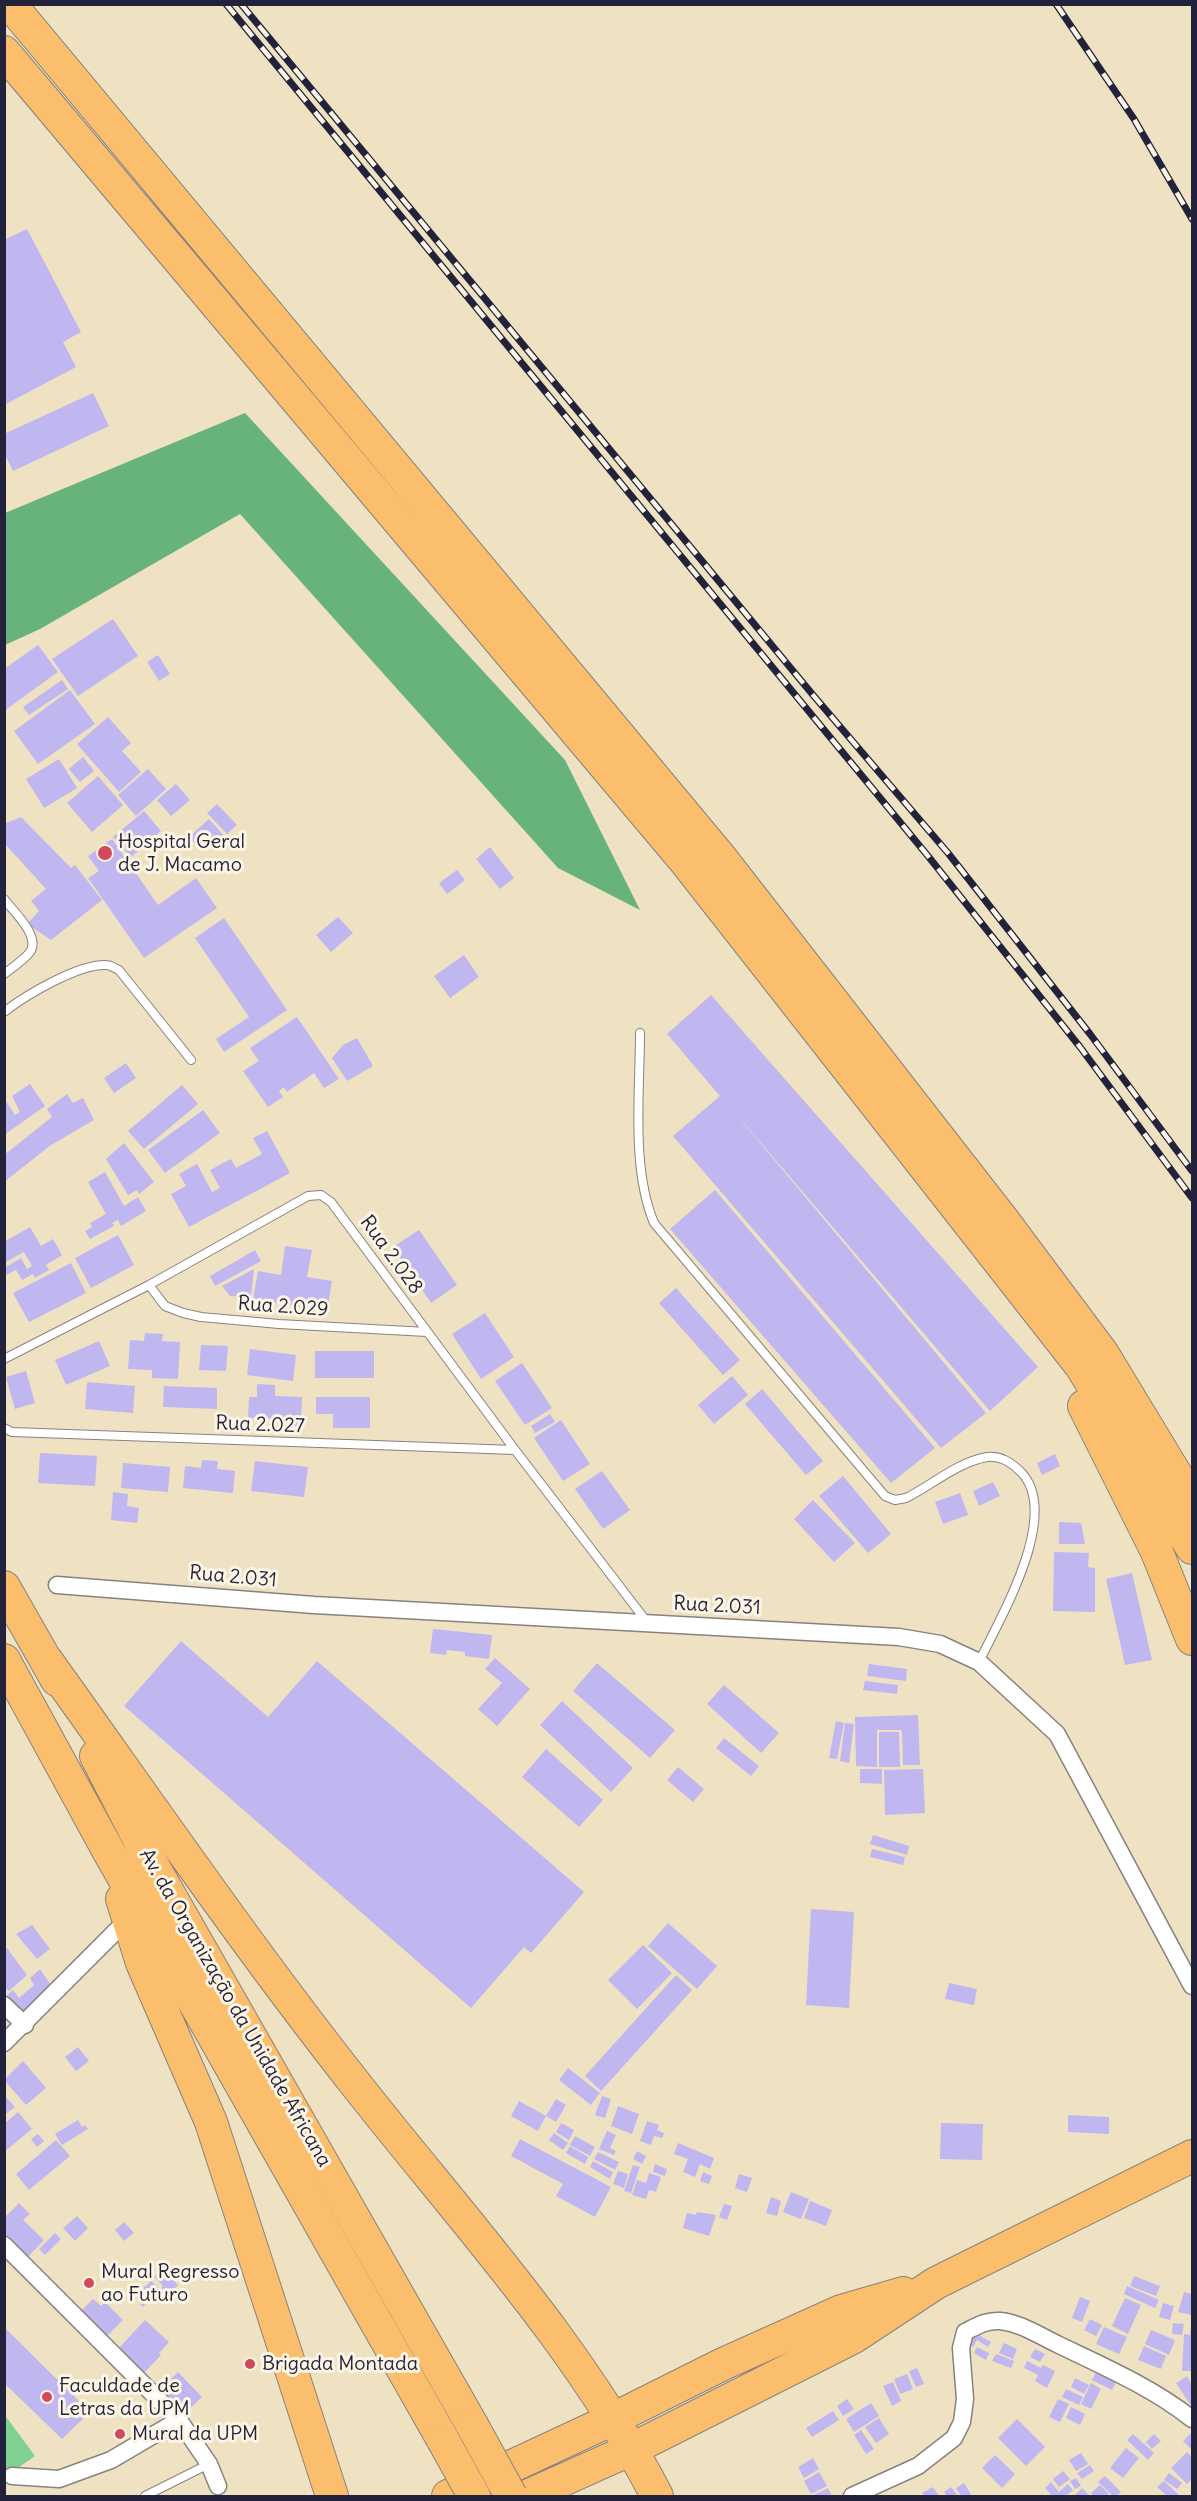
<!DOCTYPE html>
<meta charset="utf-8">
<style>
body{margin:0}
#map{position:relative;width:1197px;height:2501px;overflow:hidden;background:#efe2c3;font-family:Delius,sans-serif}
canvas{display:block}
.frame{position:absolute;inset:0;border:6px solid #22223b;pointer-events:none}
</style>
<div id="map">
<canvas width="1197" height="2501"></canvas>
<div class="frame"></div>
</div>
<script>
const g = document.querySelector('canvas').getContext('2d');
g.lineJoin = 'round';
function paint(path, color) { g.fillStyle = color; g.fill(path, 'evenodd'); }
function trace(path, color, width, dash) { g.strokeStyle = color; g.lineWidth = width; g.lineCap = dash ? 'butt' : 'round'; g.setLineDash(dash || []); g.stroke(path); }
function write(font, color, halo, rows, align = 'center') {
  g.font = font + ' Delius,sans-serif'; g.lineWidth = 6; g.setLineDash([]); g.textBaseline = 'middle'; g.strokeStyle = halo; g.fillStyle = color; for (const [text, x, y, turn = 0] of rows) {
    g.save(); g.translate(x, y); g.rotate((+turn || 0) * Math.PI / 180); g.textAlign = isNaN(turn) ? turn : align; if (halo) g.strokeText(text, 0, 0); g.fillText(text, 0, 0); g.restore();
  }
}
paint(new Path2D(`
 M4 2414 35 2456 5 2477H4Z`), '#80d191');
paint(new Path2D(`
 M245 413 565 760 640 910 558 868 240 514 40 629 5 645V513Z`), '#68b37b');
paint(new Path2D(`
 M27 229 81 332 63 342 76 367 4 405V240Z
 M93 393 109 426 13 471 4 453V434Z
 M113 619 138 656 78 696 52 659Z
 M38 645 58 672 4 711V669Z
 M158 655 170 674 159 681 147 662Z
 M62 680 68 689 29 715 23 707Z
 M70 690 95 724 38 764 14 731Z
 M108 717 131 743 122 751 141 772 119 792 77 744Z
 M83 757 94 771 80 782 69 769Z
 M59 759 77 788 44 808 26 779Z
 M148 769 166 789 136 816 118 795Z
 M98 776 123 805 92 832 67 803Z
 M176 784 190 800 171 816 157 800Z
 M217 804 237 825 227 834 207 813Z
 M144 811 161 831 131 857 113 837Z
 M21 817 71 868 75 865 102 900 51 940 27 924 39 911 31 901 46 889 4 843V824Z
 M209 819 225 837 218 843 214 838 200 850 189 837Z
 M112 839 158 905 196 878 217 908 144 958 88 878 99 871 88 856Z
 M490 847 514 878 500 889 476 859Z
 M457 870 465 880 447 894 439 883Z
 M338 917 353 933 331 952 316 935Z
 M224 918 287 1010 224 1052 216 1039 249 1017 195 938Z
 M464 955 479 977 450 998 434 976Z
 M711 995 1038 1367 990 1411 725 1101 986 1413 941 1448 673 1136 720 1096 667 1034Z
 M297 1017 339 1079 324 1088 314 1073 287 1092 284 1087 279 1091 283 1097 268 1107 243 1071 259 1061 250 1048Z
 M357 1038 373 1066 347 1081 332 1058 343 1045Z
 M126 1063 136 1078 114 1093 104 1078Z
 M30 1084 45 1106 4 1135V1098L15 1115 20 1112 12 1096Z
 M182 1085 198 1104 144 1149 128 1131Z
 M67 1094 73 1103 83 1098 94 1120 51 1145 4 1182V1155L52 1117 47 1109Z
 M203 1110 220 1133 165 1173 148 1150Z
 M267 1131 290 1173 189 1227 171 1194 186 1186 179 1174 197 1164 212 1192 220 1188 210 1170 231 1159 236 1168 262 1154 253 1138Z
 M124 1143 154 1182 139 1194 137 1190 128 1195 106 1159Z
 M105 1172 124 1206 138 1197 146 1211 121 1226 118 1220 112 1223 114 1226 90 1239 85 1231 92 1227 90 1223 106 1214 88 1182Z
 M715 1190 935 1448 891 1483 670 1229Z
 M30 1227 41 1246 53 1239 62 1255 46 1265 49 1270 35 1278 33 1274 22 1280 16 1270 4 1276V1268L21 1258 27 1269 32 1266 24 1252 4 1263V1242Z
 M419 1230 457 1285 431 1303 393 1247Z
 M118 1235 134 1265 91 1288 75 1258Z
 M285 1246 312 1250 307 1277 332 1281 327 1311 253 1299 258 1271 281 1275Z
 M255 1250 261 1261 215 1286 210 1276Z
 M71 1263 86 1293 29 1322 13 1293Z
 M254 1269 251 1297 230 1296 222 1286Z
 M676 1288 740 1360 723 1375 659 1303Z
 M485 1313 514 1357 481 1379 452 1334Z
 M145 1333 163 1334 162 1341 180 1342 178 1379 152 1378V1370L128 1369 130 1340 144 1341Z
 M99 1341 110 1366 66 1385 55 1360Z
 M201 1345 228 1346 226 1371 199 1370Z
 M250 1349 296 1355 293 1381 247 1375Z
 M315 1351H374V1378H315Z
 M522 1363 552 1408 525 1425 495 1381Z
 M26 1371 35 1403 15 1409 6 1377Z
 M732 1376 748 1395 714 1424 698 1405Z
 M87 1382 135 1386 133 1413 85 1409Z
 M257 1384 275 1385V1396L302 1397 301 1426H283L284 1419 248 1418 249 1397H257Z
 M164 1386 217 1388V1409L163 1407Z
 M762 1389 823 1461 806 1475 745 1404Z
 M316 1397H370V1428H333V1414H316Z
 M550 1414 555 1422 535 1433 531 1426Z
 M561 1420 590 1464 563 1481 534 1438Z
 M40 1453 97 1456 95 1486 38 1483Z
 M1055 1454 1060 1466 1042 1475 1037 1463Z
 M202 1460 218 1461 217 1469 235 1471 233 1493 183 1488 185 1466 201 1468Z
 M255 1461 308 1467 304 1497 251 1491Z
 M123 1463 170 1467 168 1492 121 1488Z
 M602 1471 630 1510 603 1529 575 1489Z
 M843 1476 891 1534 868 1553 819 1496Z
 M993 1482 1000 1496 979 1506 973 1491Z
 M113 1492 128 1494 127 1506 139 1508 137 1523 111 1520Z
 M960 1493 968 1515 943 1524 935 1502Z
 M813 1500 855 1543 834 1562 794 1519Z
 M1059 1522 1081 1523 1085 1544H1059Z
 M1054 1552 1089 1553 1088 1567 1095 1568V1612L1053 1611Z
 M1132 1573 1152 1660 1125 1665 1106 1579Z
 M433 1629 492 1635 489 1659 465 1656V1652L447 1650 446 1655 430 1653Z
 M181 1641 268 1717 317 1661 584 1892 531 1953 524 1947 471 2008 124 1706Z
 M495 1658 530 1689 497 1726 478 1709 502 1683 485 1669Z
 M597 1663 675 1730 650 1758 573 1691Z
 M869 1664 907 1669 906 1681 867 1676Z
 M865 1681 898 1685 897 1694 863 1690Z
 M724 1685 779 1733 761 1753 707 1704Z
 M562 1701 633 1768 611 1792 540 1725Z
 M918 1715 920 1765H903L902 1730H877V1767L856 1766 855 1717Z
 M836 1721 844 1723 837 1759 829 1758Z
 M845 1723 854 1724 849 1763 840 1761Z
 M879 1732H899L900 1767H879Z
 M724 1738 759 1766 751 1776 716 1748Z
 M546 1749 603 1800 579 1827 522 1777Z
 M678 1767 704 1789 693 1802 667 1780Z
 M860 1769H882V1784L860 1783Z
 M923 1769 925 1813 885 1815 884 1770Z
 M873 1835 909 1846 907 1855 870 1844Z
 M872 1849 905 1857 903 1865 870 1857Z
 M811 1909 854 1912 849 2008 806 2005Z
 M668 1923 717 1966 697 1989 648 1946Z
 M32 1925 50 1949 37 1959 16 1934Z
 M643 1945 672 1973 637 2009 608 1980Z
 M7 1948 27 1975 9 1991 4 1987V1950Z
 M40 1969 55 1991 24 2016 6 1996 13 1990 19 1998 34 1985 30 1978Z
 M676 1975 692 1990 601 2091 585 2076Z
 M949 1983 977 1989 974 2005 945 1999Z
 M78 2047 89 2061 76 2071 65 2057Z
 M23 2061 46 2088 26 2105 4 2080Z
 M568 2068 600 2093 591 2105 559 2080Z
 M4 2095 15 2107 4 2115Z
 M602 2096 611 2099 605 2118 595 2115Z
 M556 2099 566 2105 556 2122 546 2116 538 2131 511 2116 519 2101 546 2116Z
 M618 2106 639 2114 632 2134 611 2126Z
 M18 2112 32 2129 4 2152V2124Z
 M1068 2115 1109 2117V2134L1068 2132Z
 M78 2120 82 2127 85 2125 88 2129 62 2145 55 2134Z
 M647 2121 659 2125 657 2130 664 2133 662 2138 654 2136 651 2145 640 2141Z
 M561 2123 574 2130 569 2140 556 2132Z
 M941 2123 983 2124 982 2160 940 2159Z
 M607 2131 616 2135 610 2148 616 2151 614 2155 599 2149Z
 M554 2133 568 2143 563 2150 549 2140Z
 M38 2134 44 2141 37 2147 31 2139Z
 M575 2136 595 2147 590 2156 570 2145Z
 M520 2139 611 2187 595 2217 556 2196 563 2184 511 2156Z
 M56 2140 70 2156 29 2190 16 2174Z
 M678 2143 714 2158 710 2169 700 2164 695 2177 683 2172 688 2159 674 2154Z
 M570 2146 588 2157 585 2164 566 2153Z
 M637 2151 646 2156 642 2164 633 2159Z
 M598 2152 619 2162 615 2170 594 2159Z
 M593 2161 613 2172 610 2179 590 2167Z
 M655 2164 667 2169 665 2176 653 2172Z
 M633 2165 640 2167 631 2193 624 2191Z
 M618 2171 628 2174 624 2188 613 2184Z
 M703 2172 712 2176 709 2184 700 2181Z
 M649 2173 661 2177 656 2192 649 2190 646 2199 632 2195 637 2180 646 2183Z
 M739 2174 752 2178 747 2192 735 2188Z
 M791 2192 809 2199 801 2219 783 2212Z
 M771 2197 781 2201 777 2216 766 2213Z
 M810 2201 832 2210 826 2226 804 2218Z
 M19 2203 30 2214 23 2220 44 2240 24 2261 4 2242V2218Z
 M724 2204 732 2206 727 2220 719 2217Z
 M697 2212 716 2215 709 2236 683 2228 687 2213 696 2215Z
 M77 2216 88 2228 75 2241 63 2228Z
 M124 2222 134 2233 124 2241 115 2230Z
 M55 2233 61 2239 45 2255 39 2249Z
 M162 2269 178 2285 164 2299 157 2292 143 2307 140 2304 142 2301 136 2295 151 2281 160 2289 163 2286 154 2277Z
 M1134 2276 1160 2286 1156 2296 1130 2286Z
 M1127 2286 1159 2300 1155 2308 1124 2294Z
 M1184 2292 1192 2294V2315L1178 2312Z
 M1080 2297 1090 2301 1082 2322 1072 2318Z
 M1125 2298 1141 2305 1128 2334 1112 2326Z
 M93 2299 101 2306 105 2302 123 2320 106 2337 80 2312Z
 M1163 2303 1174 2306 1170 2320 1159 2317Z
 M1090 2319 1102 2325 1096 2336 1084 2330Z
 M145 2320 169 2342 159 2353 161 2355 143 2374 117 2350Z
 M1173 2323 1184 2324 1182 2335 1172 2334Z
 M1191 2326 1192 2371H1182L1184 2334 1190 2335Z
 M4 2327 90 2412 62 2439 4 2383Z
 M1104 2327 1127 2337 1119 2354 1096 2344Z
 M970 2330 991 2342 988 2347 977 2340 973 2347 963 2341Z
 M1151 2330 1175 2340 1169 2355 1145 2344Z
 M1004 2343 1017 2349 1013 2359 999 2353Z
 M1144 2346 1166 2356 1161 2369 1138 2360Z
 M977 2347 989 2353 986 2360 974 2353Z
 M1035 2349 1045 2354 1040 2362 1030 2357Z
 M996 2354 1014 2361 1011 2368 992 2361Z
 M1027 2361 1041 2368 1043 2365 1055 2371 1047 2388 1035 2381 1038 2375 1024 2368Z
 M917 2368 924 2384 916 2387 909 2371Z
 M1097 2370 1117 2380 1112 2390 1092 2380Z
 M178 2372 202 2397 183 2415 159 2391Z
 M907 2374 913 2389 900 2394 894 2379Z
 M1187 2376 1192 2385V2407L1176 2383Z
 M1075 2378 1089 2385 1084 2394 1071 2387Z
 M893 2382 901 2401 892 2406 883 2386Z
 M1091 2383 1101 2389 1091 2409 1081 2404Z
 M1066 2389 1083 2397 1079 2405 1062 2397Z
 M847 2399 854 2409 843 2416 837 2406Z
 M1058 2399 1069 2404 1060 2422 1049 2417Z
 M871 2403 879 2416 854 2432 846 2419Z
 M1071 2407 1085 2414 1080 2425 1066 2418Z
 M833 2411 839 2420 812 2437 806 2428Z
 M879 2418 889 2434 876 2443 865 2427Z
 M1017 2419 1045 2447 1026 2466 998 2438Z
 M861 2430 874 2449 866 2454 854 2435Z
 M1133 2434 1154 2453 1148 2460 1127 2440Z
 M1154 2434 1161 2441 1152 2449 1146 2442Z
 M1190 2434 1192 2436V2450L1183 2441Z
 M1126 2448 1139 2458 1123 2478 1110 2468Z
 M1187 2452 1192 2457V2479L1187 2484 1171 2468Z
 M1081 2453 1088 2464 1076 2471 1069 2460Z
 M995 2455 1015 2474 1002 2488 982 2468Z
 M813 2458 819 2469 804 2478 798 2467Z
 M1090 2465 1094 2471 1082 2479 1077 2473Z
 M1063 2471 1070 2479 1059 2487 1053 2479Z
 M819 2472 827 2486 811 2494 804 2481Z
 M1169 2473 1182 2483 1177 2489 1164 2480Z
 M1105 2476 1121 2492 1116 2496H1113L1098 2482Z
 M1076 2478 1081 2486 1075 2489 1070 2481Z
 M1164 2481 1179 2495 1178 2496H1167L1157 2487Z
 M1051 2482 1059 2492 1068 2484 1073 2490 1066 2496H1052L1045 2488Z
 M964 2483 972 2496H961L956 2488Z
 M1100 2485 1109 2494 1106 2496H1094L1091 2493Z
 M933 2487 939 2496H924L922 2493Z
 M951 2487 958 2496H947L944 2492Z
 M828 2488 832 2496H812Z
 M1082 2488 1090 2496 1075 2495Z`), '#c0b6f0');
const lane = new Path2D(`
 M4 899C13 911 41 936 30 952 24 960 13 967 4 974
 M4 1012C26 995 78 964 106 965 111 965 114 968 119 970L191 1060
 M640 1033C640 1092 631 1168 654 1223L885 1496 895 1500 906 1498C932 1485 958 1462 987 1457 1000 1455 1010 1462 1020 1471 1063 1513 1000 1618 979 1662
 M149 1285 165 1306 183 1313 201 1317 279 1324 427 1332
 M4 1359 149 1285 308 1196 321 1195 331 1202 515 1450 647 1622
 M4 1428 12 1432 515 1450
 M145 2496 209 2464`);
const street = new Path2D(`
 M57 1585 314 1605 899 1637 940 1644 979 1662 1057 1734 1192 1986
 M4 2005 25 2025
 M4 2043 127 1920
 M4 2245 179 2420 209 2464 218 2486
 M12 2476 59 2479 111 2460 179 2420
 M852 2496 918 2466 954 2438 962 2422 965 2399 961 2348 965 2332C977 2326 986 2320 1000 2321 1021 2323 1040 2336 1059 2345 1105 2367 1153 2388 1192 2419`);
const highway = new Path2D(`
 M10 4 721 858 1003 1220 1103 1354 1192 1501
 M4 52 685 861 1081 1366 1192 1548
 M1084 1406 1157 1552 1192 1639
 M4 1587 57 1680
 M4 1660 109 1852 443 2440
 M47 1661C148 1802 246 1945 354 2082 459 2216 578 2343 657 2496
 M96 1756 148 1857 472 2425
 M122 1899 142 1963 211 2122 332 2496
 M448 2496 613 2419 723 2364 841 2311 903 2293
 M527 2496 632 2449 854 2337 936 2283 1192 2156`);
trace(lane, '#88827f', 10);
trace(street, '#88827f', 19);
trace(highway, '#88827f', 34);
trace(lane, '#fff', 8);
trace(street, '#fff', 16);
trace(highway, '#fabe6d', 32);
const rail = new Path2D(`
 M226 4 928 856 1080 1047 1192 1198
 M241 4 813 695 948 853 1090 1034 1192 1171
 M1056 4 1134 119 1192 219`);
trace(rail, '#22223b', 7);
trace(rail, '#fcf5e5', 4.5, [14]);
const highwayBridge = new Path2D(`
 M472 2425 511 2496
 M443 2440 474 2496`);
trace(highwayBridge, '#88827f', 34, []);
trace(highwayBridge, '#fabe6d', 32);
for (const [x, y, r, color] of [
 [105,853,8,"#d1495b"],
 [89,2283,6,"#d1495b"],
 [250,2364,6,"#d1495b"],
 [47,2397,6,"#d1495b"],
 [120,2434,6,"#d1495b"]
]) { const dot = new Path2D(); dot.arc(x, y, r, 0, 2 * Math.PI); g.fillStyle = color; g.fill(dot); trace(dot, '#fcf5e5', 2); }
write('20px', '#22223b', '#fcf5e5', [
 ["Hospital Geral",118,842],
 ["de J. Macamo",118,865],
 ["Mural Regresso",101,2272],
 ["ao Futuro",101,2295],
 ["Brigada Montada",262,2364],
 ["Faculdade de",59,2386],
 ["Letras da UPM",59,2409],
 ["Mural da UPM",132,2434]
], 'left');
write('20px', '#22223b', '#fcf5e5', [
 ["Rua 2.028",391,1255,54],
 ["Rua 2.029",283,1307,4],
 ["Rua 2.027",260,1425,2],
 ["Rua 2.031",233,1577,5],
 ["Rua 2.031",717,1606,3],
 ["Av. da Organização da Unidade Africana",235,2008,60]
]);
</script>
